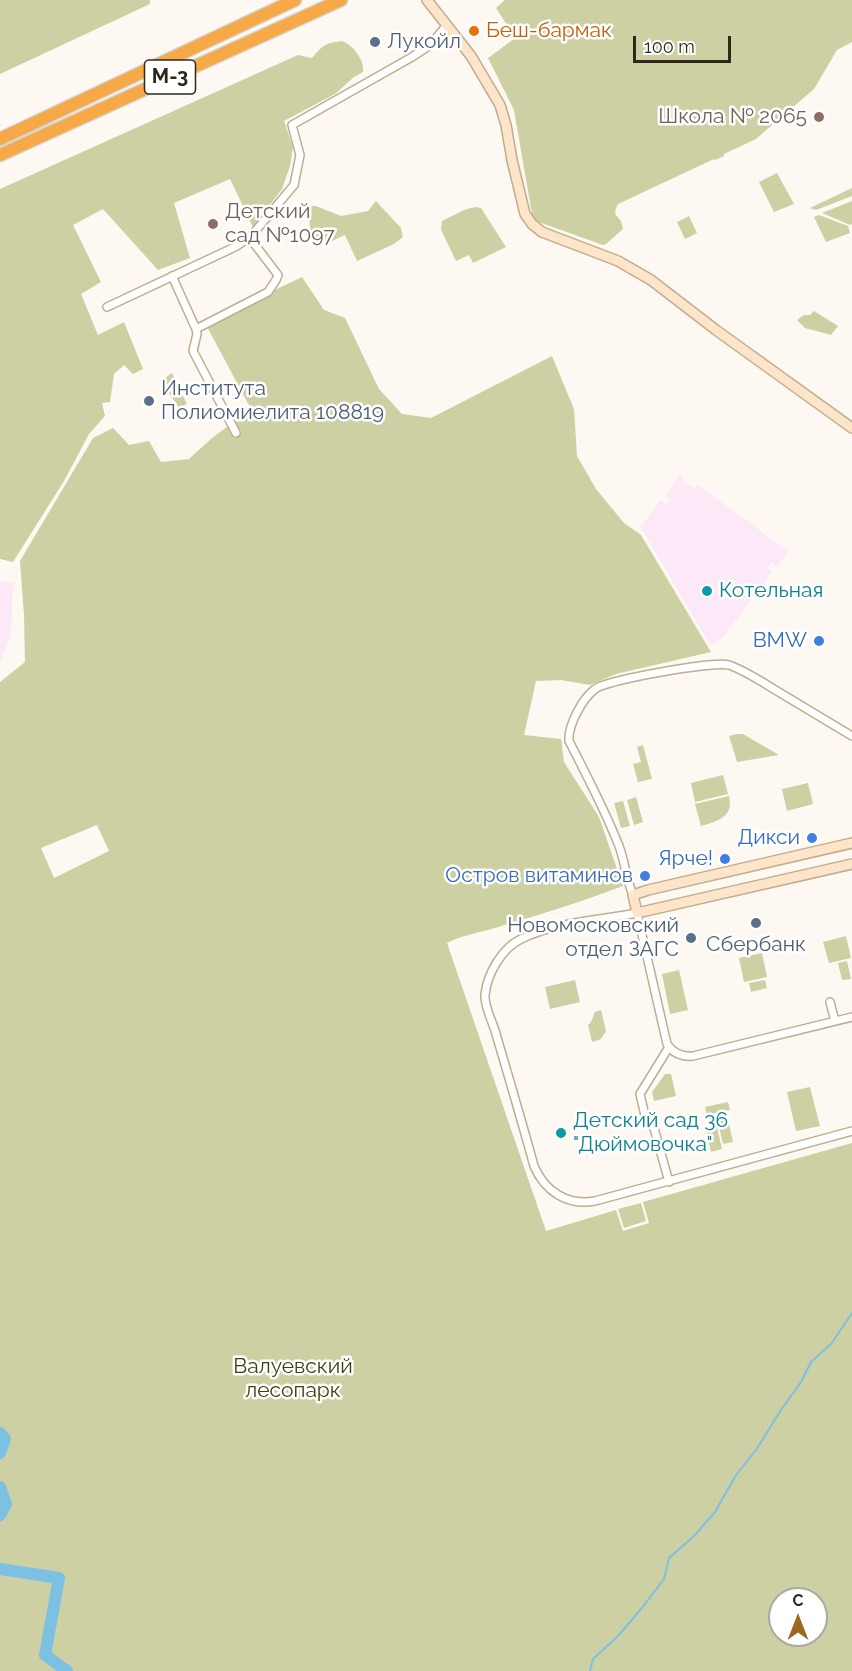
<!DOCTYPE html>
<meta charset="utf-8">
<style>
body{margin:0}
#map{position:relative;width:852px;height:1671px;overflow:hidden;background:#fdf9f2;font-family:Raleway,sans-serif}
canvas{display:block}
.north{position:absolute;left:768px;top:1587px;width:60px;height:60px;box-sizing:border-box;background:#fff;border:2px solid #aca9a3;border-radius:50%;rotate:0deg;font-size:16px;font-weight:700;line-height:24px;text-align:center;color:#2f271a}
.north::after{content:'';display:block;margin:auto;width:21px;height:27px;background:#9d6820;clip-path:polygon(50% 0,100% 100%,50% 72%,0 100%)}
.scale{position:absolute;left:633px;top:36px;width:98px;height:27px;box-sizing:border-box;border:3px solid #2f271a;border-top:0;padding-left:8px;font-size:18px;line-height:21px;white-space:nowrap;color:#2f271a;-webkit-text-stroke:4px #fff;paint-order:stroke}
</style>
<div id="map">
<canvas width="852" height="1671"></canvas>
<div class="north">С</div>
<div class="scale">100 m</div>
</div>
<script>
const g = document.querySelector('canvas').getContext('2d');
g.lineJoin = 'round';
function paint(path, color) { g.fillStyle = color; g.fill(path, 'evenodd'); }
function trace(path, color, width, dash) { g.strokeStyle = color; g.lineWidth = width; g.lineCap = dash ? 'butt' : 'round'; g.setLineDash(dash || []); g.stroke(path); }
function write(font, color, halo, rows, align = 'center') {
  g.font = font + ' Raleway,sans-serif'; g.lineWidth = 5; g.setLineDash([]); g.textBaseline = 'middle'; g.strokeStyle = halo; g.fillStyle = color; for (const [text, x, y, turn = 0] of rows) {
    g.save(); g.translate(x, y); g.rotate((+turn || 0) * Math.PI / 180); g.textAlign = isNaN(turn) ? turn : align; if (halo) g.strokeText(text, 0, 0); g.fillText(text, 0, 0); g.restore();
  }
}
paint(new Path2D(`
 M680 475 684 478 682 480 694 489 697 485 745 519 788 552 777 567 771 563 767 568 772 572 724 636 717 642 710 645 640 526 648 518 660 500 667 505 670 500 665 496Z
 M0 582 13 583 11 636 0 662Z`), '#fde8f7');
paint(new Path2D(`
 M0 0H150V4L0 74Z
 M505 0H852V42L837 50 814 89 756 139 724 154V156L715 160 714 159 618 204 616 208 615 214 621 221 623 229 606 244 603 245 533 220 514 110 488 58 515 38 496 8Z
 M342 41C352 44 365 60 363 72L354 77 335 94 284 121 293 147 290 166 282 189 253 227 230 179 174 203 190 258 158 270 103 209 73 225 101 282 81 294 98 335 124 322 143 369 133 374 124 365 114 374 110 402 102 403 105 416 89 434 64 481 13 562 0 559V189L298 55 312 58C323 45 325 43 342 41Z
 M777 173 794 204 774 212 759 182Z
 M852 188V196L816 210 810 208Z
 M376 201 401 228 403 237 394 244 357 261 345 235 316 248C311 234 307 220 311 206H316L341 216 368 211Z
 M852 201V224L850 225 822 213Z
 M475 207 481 208 506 247 473 263 469 255 456 261 441 230 442 221 464 210Z
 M819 215 848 226 850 233 826 242 814 217Z
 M689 216 697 233 685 239 677 222Z
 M302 277 324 310 345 318 379 389 402 414 431 418 552 356 574 409 577 456 596 489 624 523 641 535 711 652 616 674 590 685 561 680 536 681 524 735 561 739 564 762 599 817 623 886C581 902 538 915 495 928 479 933 462 935 447 943L546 1231 616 1210 623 1231 649 1223 643 1202 852 1143V1671H0V682L25 662 24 615 20 561 93 438 113 428 129 445 149 441 161 462 189 459 212 438 251 409 205 323ZM97 825 109 851 54 878 41 848ZM780 1599H816V1635H780Z
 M814 311 838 326 831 335 805 328 797 320 804 315H810Z
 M172 373 187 404 179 408 161 381Z
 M737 734H743L779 755 737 762 729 736Z
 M643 745 652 779 638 782 633 764 641 762 637 747Z
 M723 775 728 794 695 802 691 783Z
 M808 783 813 804 787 811 782 789Z
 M729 796C734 817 718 821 701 826L695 804Z
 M636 797 643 822 634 825 627 800Z
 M623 801 630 826 621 828 614 803Z
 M846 936 851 958 829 963 823 942Z
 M762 953 767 977 744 982 739 958Z
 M847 961 851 979 842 980 838 963Z
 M679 970 688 1010 670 1014 662 974Z
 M575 980 580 1002 550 1009 545 987Z
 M765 980 767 988 751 992 749 983Z
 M601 1010 606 1031 601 1039 592 1042 588 1025 591 1022 595 1012Z
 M665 1074H671L676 1096 654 1101 652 1092Z
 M810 1087 820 1126 796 1131 787 1092Z
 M728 1102 730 1110 707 1115 705 1107Z
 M728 1119 733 1142 723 1144 718 1122Z
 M717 1127 722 1149 711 1152 706 1129Z
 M641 1203 646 1221 624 1228 618 1209Z`), '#ccd0a3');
trace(new Path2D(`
 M590 1671 593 1659 618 1636 641 1609 664 1579 669 1558 694 1536 715 1512 736 1475 756 1450 781 1410 801 1382 811 1362 831 1344 852 1313`), '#7cc0e3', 2);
trace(new Path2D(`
 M0 1433 5 1439 0 1453
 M0 1487 6 1504 0 1515
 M0 1569 59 1578 45 1655 67 1671`), '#7cc0e3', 12);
const street = new Path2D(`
 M172 276 196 329 197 334 193 351 236 433
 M107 307 237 246 252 235 294 185 300 155 292 125 412 57 430 45 447 25
 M196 329 268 292 276 280 278 275 249 237
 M633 895C626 879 625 862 619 846 605 810 587 776 569 741 568 725 582 699 595 689 606 680 714 661 729 665 746 671 762 682 777 691 802 706 827 721 852 736
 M830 1002 835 1021
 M852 1017 693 1056C682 1057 673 1053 667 1044L637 913C600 920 556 922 521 939 502 948 487 974 485 995 484 1007 493 1022 496 1034 509 1078 522 1122 534 1166 545 1192 568 1206 595 1201L852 1131
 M669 1047 640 1094 646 1120 654 1128 669 1182`);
const secondary = new Path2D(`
 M427 0 471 56 500 105 506 125 512 160 525 214 532 224 542 232 618 261 651 280 716 330 852 428
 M852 843 648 890 633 895 637 913 852 864`);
const highway = new Path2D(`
 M0 139 295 0
 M0 155 341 0`);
trace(street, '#c1ad8d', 10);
trace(secondary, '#c1ad8d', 12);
trace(highway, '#d5d4d1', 15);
trace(street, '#fff', 7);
trace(secondary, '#fce5c8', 9);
trace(highway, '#f6a946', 12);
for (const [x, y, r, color] of [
 [474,31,6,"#e8710a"],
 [375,42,6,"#5c6f8a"],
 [819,117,6,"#8d6e63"],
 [213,224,6,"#8d6e63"],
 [149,401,6,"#5c6f8a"],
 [707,591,6,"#0f9aa8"],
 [819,641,6,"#3f7fe0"],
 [812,838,6,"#3f7fe0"],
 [725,859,6,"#3f7fe0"],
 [645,876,6,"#3f7fe0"],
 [756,923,6,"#5c6f8a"],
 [691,938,6,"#5c6f8a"],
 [561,1133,6,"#0f9aa8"]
]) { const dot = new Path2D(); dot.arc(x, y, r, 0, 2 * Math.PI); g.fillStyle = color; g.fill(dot); trace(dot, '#fff', 2); }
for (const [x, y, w] of [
 [170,77,51]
]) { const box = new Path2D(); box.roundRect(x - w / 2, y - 17, w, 34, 4.5); g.fillStyle = '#fff'; g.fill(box); trace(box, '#2f271a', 1.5); }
write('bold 20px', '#2f271a', null, [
 ["М-3",170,77]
]);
write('21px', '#c56008', '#fff', [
 ["Беш-бармак",486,31]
], 'left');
write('21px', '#4e5e75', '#fff', [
 ["Лукойл",387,42],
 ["Института",161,389],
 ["Полиомиелита 108819",161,413],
 ["Новомосковский",679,926,"right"],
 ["отдел ЗАГС",679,950,"right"],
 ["Сбербанк",756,945,"center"]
], 'left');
write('21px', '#785e54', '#fff', [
 ["Школа № 2065",807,117],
 ["Детский",225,212,"left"],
 ["сад №1097",225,236,"left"]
], 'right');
write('21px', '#0d838f', '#fff', [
 ["Котельная",719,591],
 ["Детский сад 36",573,1121],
 ["\"Дюймовочка\"",573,1145]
], 'left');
write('21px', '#366cbe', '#fff', [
 ["BMW",807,641],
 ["Дикси",800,838],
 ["Ярче!",713,859],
 ["Остров витаминов",633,876]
], 'right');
write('21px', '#3e400f', '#fff', [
 ["Валуевский",293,1367],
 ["лесопарк",293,1391]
]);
</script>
